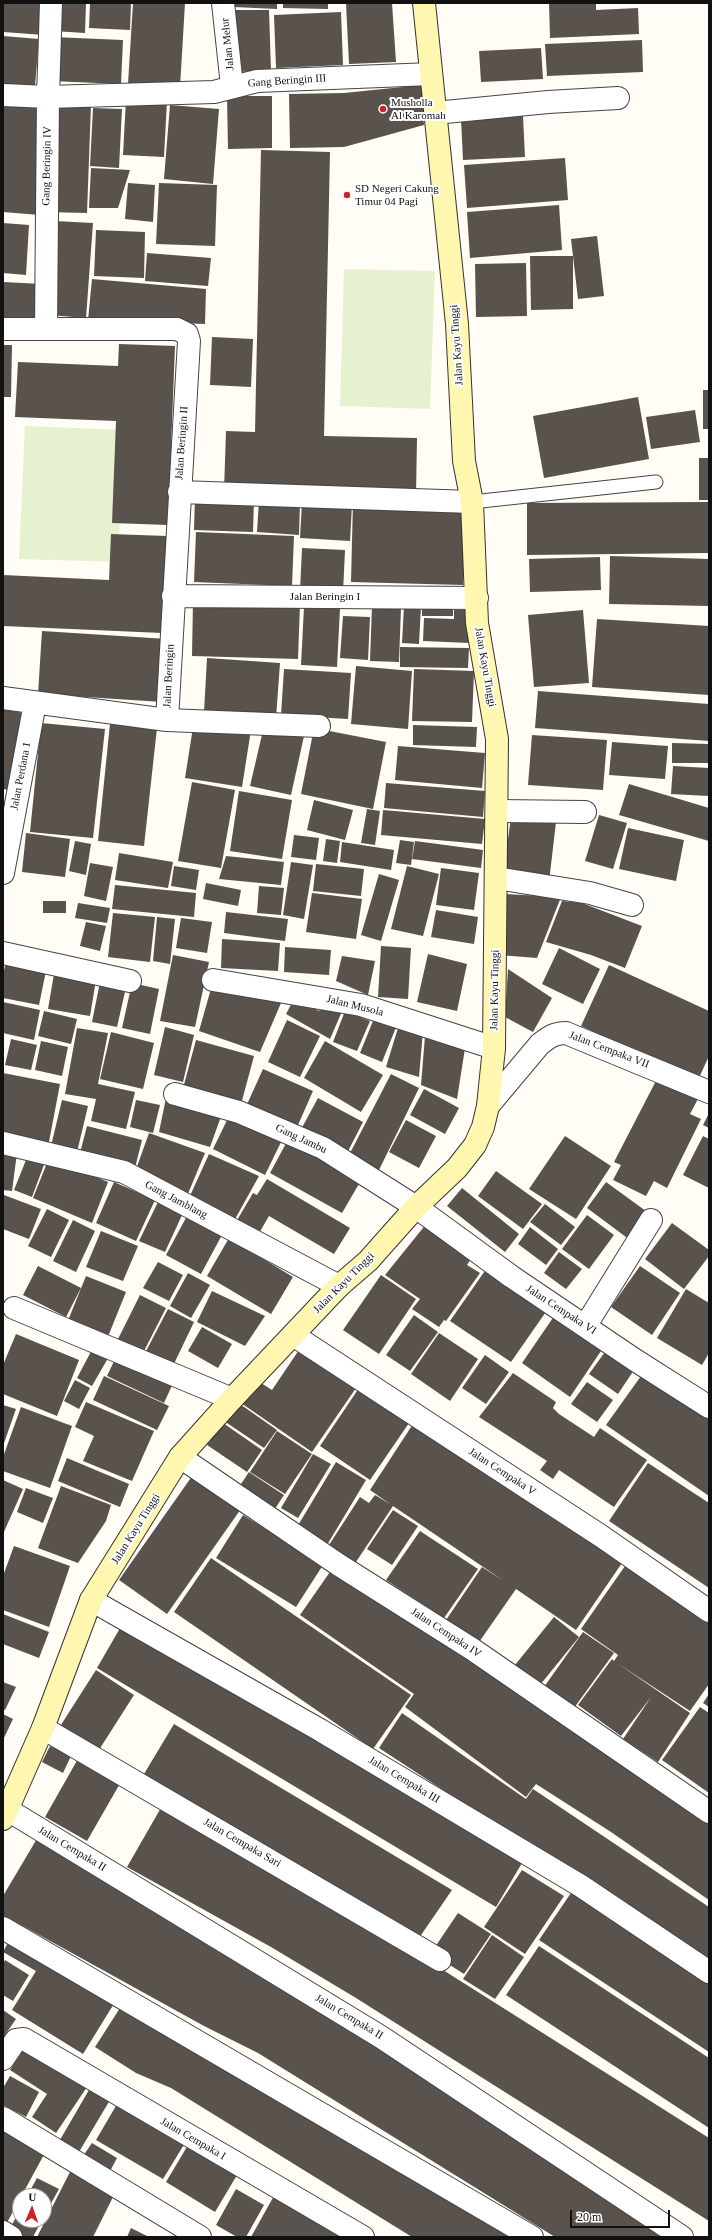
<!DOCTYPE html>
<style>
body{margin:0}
#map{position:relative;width:712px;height:2240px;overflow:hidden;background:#fffdf5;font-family:"Times New Roman",serif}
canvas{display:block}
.frame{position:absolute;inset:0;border:4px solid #111;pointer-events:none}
.north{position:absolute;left:12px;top:2188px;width:40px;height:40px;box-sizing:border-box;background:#fff;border:1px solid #a0a0a0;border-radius:50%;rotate:2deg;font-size:11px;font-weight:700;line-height:16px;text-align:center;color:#111}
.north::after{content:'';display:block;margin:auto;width:14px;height:18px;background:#c4262e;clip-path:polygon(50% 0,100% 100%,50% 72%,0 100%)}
.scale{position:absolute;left:570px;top:2210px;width:100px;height:18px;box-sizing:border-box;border:2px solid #111;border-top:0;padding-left:5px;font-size:12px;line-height:14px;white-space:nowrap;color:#111;-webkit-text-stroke:3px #fff;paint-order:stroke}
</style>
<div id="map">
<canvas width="712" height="2240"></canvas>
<div class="frame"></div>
<div class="north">U</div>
<div class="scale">20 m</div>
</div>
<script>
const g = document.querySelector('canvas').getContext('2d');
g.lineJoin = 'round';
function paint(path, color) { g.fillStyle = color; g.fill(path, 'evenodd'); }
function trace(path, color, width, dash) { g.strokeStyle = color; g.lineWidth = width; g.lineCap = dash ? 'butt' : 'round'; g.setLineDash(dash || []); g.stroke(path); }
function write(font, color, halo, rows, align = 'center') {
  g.font = font + ' "Times New Roman",serif'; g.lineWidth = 4; g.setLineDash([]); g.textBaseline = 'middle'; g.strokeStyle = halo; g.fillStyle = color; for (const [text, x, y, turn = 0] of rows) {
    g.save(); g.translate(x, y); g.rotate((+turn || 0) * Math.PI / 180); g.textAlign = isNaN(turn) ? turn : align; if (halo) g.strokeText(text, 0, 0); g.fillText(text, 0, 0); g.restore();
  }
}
paint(new Path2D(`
 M344 269 435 271 430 409 340 406Z
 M25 426 123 430 118 562 19 559Z`), '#e6f2cf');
paint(new Path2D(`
 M3 3H47L44 35 3 32Z
 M55 3H86L85 33 53 31Z
 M90 3H131L130 30 89 28Z
 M133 3H185L180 87 128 84Z
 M235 3H277V9L234 7Z
 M283 3H328V9L283 8Z
 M346 3H392L396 62 349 64Z
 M549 3H596V10L638 8 639 34 550 38Z
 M234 10H269L271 71 236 72Z
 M341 12 343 65 276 68 274 15Z
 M3 36 39 39 35 86 3 84Z
 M53 37 123 40 121 84 51 81Z
 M642 40 643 72 547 76 545 44Z
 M541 48 543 79 481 82 479 51Z
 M422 85 424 125 344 147 290 148 289 94 344 93Z
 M227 96H272V148L228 149Z
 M126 99 167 101 164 157 123 155Z
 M3 100 45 103 40 215 3 212Z
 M91 105 87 213 46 212 55 106Z
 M170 105 219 109 213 184 164 179Z
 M93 108 122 109 119 168 90 166Z
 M523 116 525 157 463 160 461 119Z
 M261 150 330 152 324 436 417 438 416 495 224 491 226 431 255 432Z
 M565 158 568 200 467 208 464 165Z
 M91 168 130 170 118 208H89Z
 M128 183 155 185 153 222 125 219Z
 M159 183 217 185 215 246 156 244Z
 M559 205 562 250 470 258 467 212Z
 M55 221 93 223 86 318 49 315Z
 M3 223 29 225 26 275 3 273Z
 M96 230 145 232 144 278 94 276Z
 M597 236 604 296 578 299 571 239Z
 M147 253 211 258 208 286 145 281Z
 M530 256H573V309L531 310Z
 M526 263 527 316 476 317 475 264Z
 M92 279 206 289 205 324 88 320Z
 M3 282 42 284 40 326 3 324Z
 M212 337 253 339 251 387 210 385Z
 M119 344 175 346 168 525 112 523 116 421 15 417 18 362 118 366Z
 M3 345H12L11 397H3Z
 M703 390H709V429H703Z
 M638 397 649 459 544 478 533 416Z
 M695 410 700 442 651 449 646 417Z
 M699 458H709V500H699Z
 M195 496 254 498 253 532 194 530Z
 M259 501 300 503 299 535 257 532Z
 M353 501 465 504 463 585 351 582Z
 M302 502 352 505 350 541 300 538Z
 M709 502V553L527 555V503Z
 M196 532 294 536 292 586 194 582Z
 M111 534 167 536 162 633 3 626V575L109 580Z
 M302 548 345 550 343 593 300 591Z
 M610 556 709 559V606L609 604Z
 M600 557 601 590 530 592 529 559Z
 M193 601 300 604 298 659 192 656Z
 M422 604H453V616H422Z
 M372 606 401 607 399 662 370 661Z
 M404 606H421L419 644 402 643Z
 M304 607 340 608 337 667 301 665Z
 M454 610H470V643L423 641 424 618 454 619Z
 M583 610 589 683 534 687 528 615Z
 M343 616 370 617 368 660 340 658Z
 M597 619 709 626V695L592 687Z
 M42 631 167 639 163 702 38 694Z
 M400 647 469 648 468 668 400 667Z
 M207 658 280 663 276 718 204 712Z
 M356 666 412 671 408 729 351 724Z
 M284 669 351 673 348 719 281 715Z
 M414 669 474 671 472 722 412 721Z
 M538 691 709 704V741L535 728Z
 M3 709 28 714 15 791 3 789Z
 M194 721 251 730 242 787 185 778Z
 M41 723 105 729 93 838 30 832Z
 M110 724 157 728 144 846 98 841Z
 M413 725 477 727 476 747 413 745Z
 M264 726 304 736 291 795 250 786Z
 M314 728 386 742 373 809 301 794Z
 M532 735 607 740 603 790 528 785Z
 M612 742 668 746 665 779 609 775Z
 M672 743 709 744V763H672Z
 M398 746 485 753 482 788 395 780Z
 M673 766 709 768V796L671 794Z
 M192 782 235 790 221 868 178 861Z
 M386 783 485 791 483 817 384 808Z
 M629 784 709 808V841L619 815Z
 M239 791 292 800 282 859 230 851Z
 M314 800 353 810 345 840 307 830Z
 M367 809 380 811 375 845 361 843Z
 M383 810 485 819 482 844 381 835Z
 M599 815 627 823 613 869 585 861Z
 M511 817 556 822 549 882 503 877Z
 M628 828 684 840 676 881 619 869Z
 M26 833 70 839 65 877 22 872Z
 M294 835 319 838 316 860 291 857Z
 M326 839 340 841 337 863 323 861Z
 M400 840 414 842 411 865 396 863Z
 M75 841 91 844 86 875 69 871Z
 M415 841 483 850 481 868 412 859Z
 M342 842 394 850 391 870 340 862Z
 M119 853 173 862 168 888 115 880Z
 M226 856 284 862 281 885 219 879Z
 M291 862 313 865 304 919 283 915Z
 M90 863 113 867 106 901 84 896Z
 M316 864 364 869 361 896 313 891Z
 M174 866 199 870 196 890 171 886Z
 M407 866 439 874 423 936 391 929Z
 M441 868 479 873 474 910 436 905Z
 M379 874 399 880 381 941 361 935Z
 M206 883 241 890 238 906 203 899Z
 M115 885 196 893 194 917 112 909Z
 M259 886 284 888 281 915 257 913Z
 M312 893 362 899 356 939 306 932Z
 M505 894 561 897 537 958 499 955Z
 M43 901H66V913H43Z
 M562 901 582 903 642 926 625 968 591 955 546 942Z
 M78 903 110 908 107 923 75 918Z
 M436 910 478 917 474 944 431 937Z
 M226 912 288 919 285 941 224 933Z
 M113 913 155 917 150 962 108 957Z
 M157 917 175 919 170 964 153 961Z
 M181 918 212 922 207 953 176 948Z
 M86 922 106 926 100 951 80 946Z
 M222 939 280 943 278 971 221 968Z
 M381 946 411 948 408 999 378 997Z
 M285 947 331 950 329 975 284 972Z
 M559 948 600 969 583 1004 542 984Z
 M428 954 467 964 457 1011 417 1002Z
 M173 955 209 962 195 1027 160 1021Z
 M342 956 375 961 368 995 336 981Z
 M7 957 47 966 39 1005 3 998V975Z
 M609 965 709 1011V1056L698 1080 581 1026Z
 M55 968 97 974 90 1016 48 1009Z
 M508 969 552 998 533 1032 505 1017Z
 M101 977 127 983 117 1027 92 1022Z
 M132 983 159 989 150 1034 122 1028Z
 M212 985 284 996 260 1052 199 1031Z
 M295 997 319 1011 324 1001 343 1009 330 1039 286 1014Z
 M3 1002 40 1010 34 1040 3 1033Z
 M44 1011 77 1019 71 1044 38 1036Z
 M345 1011 370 1021 357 1051 333 1042Z
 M375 1016 397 1025 382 1062 360 1053Z
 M287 1020 320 1036 300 1077 268 1062Z
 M165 1027 194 1035 183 1082 154 1075Z
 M77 1028 108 1033 98 1084 135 1092 126 1129 91 1121 96 1099 65 1094Z
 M398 1028 423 1031 419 1077 386 1067Z
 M111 1032 154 1043 143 1089 100 1079Z
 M425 1036 466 1042 457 1099 421 1085Z
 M11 1039 37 1045 31 1070 5 1065Z
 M196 1040 254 1056 240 1108 182 1092Z
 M41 1041 68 1047 62 1076 35 1070Z
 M325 1041 383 1075 361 1112 304 1078Z
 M263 1069 313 1091 294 1134 244 1111Z
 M3 1073 60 1084 48 1147 3 1138Z
 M391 1074 419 1088 379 1170 349 1155Z
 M658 1077 699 1097 690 1114 701 1119 667 1188 654 1181 646 1196 613 1180 621 1165 614 1162Z
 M424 1089 459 1108 445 1134 410 1115Z
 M166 1098 223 1111 210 1147 159 1132Z
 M318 1098 363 1122 344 1159 298 1135Z
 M62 1100 88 1106 77 1152 51 1146Z
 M136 1100 160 1105 153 1133 130 1127Z
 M231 1112 283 1138 265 1175 213 1149Z
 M709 1113V1128L703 1125Z
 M406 1120 436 1136 419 1168 389 1152Z
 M87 1126 142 1140 134 1172 79 1157Z
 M149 1133 205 1153 187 1196 134 1175Z
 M290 1136 363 1177 342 1213 270 1173Z
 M565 1136 611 1166 576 1219 529 1189Z
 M703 1136 709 1139V1188L683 1175Z
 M3 1151 17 1153 12 1191 3 1190Z
 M209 1154 259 1176 234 1221 189 1198Z
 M28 1155 45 1162 32 1197 14 1190Z
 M49 1158 108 1182 92 1223 33 1198Z
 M496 1171 542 1204 523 1229 478 1196Z
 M267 1179 350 1228 334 1254 269 1216 258 1235 236 1222 253 1193 257 1195Z
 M114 1182 155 1200 136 1241 96 1223Z
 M606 1182 650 1214 630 1240 587 1208Z
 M462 1188 519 1234 505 1252 447 1206Z
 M4 1195 41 1209 29 1239 3 1229Z
 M158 1202 183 1213 165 1252 139 1241Z
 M545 1204 575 1227 561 1245 530 1222Z
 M47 1209 69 1220 51 1257 28 1246Z
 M188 1214 223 1233 201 1274 166 1255Z
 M587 1215 614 1235 589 1269 562 1249Z
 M73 1220 95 1231 76 1272 53 1261Z
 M427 1223 474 1254 467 1265 480 1273 446 1321 444 1320 439 1327 412 1309 420 1299 385 1275Z
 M672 1223 709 1250V1256L684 1289 645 1259Z
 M530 1227 558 1249 546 1265 518 1244Z
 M101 1231 138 1246 123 1281 86 1267Z
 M229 1238 293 1277 271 1314 207 1276Z
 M559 1252 582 1269 566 1289 544 1273Z
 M158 1262 183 1275 169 1301 143 1288Z
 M489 1265 550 1306 511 1362 450 1321Z
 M38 1266 81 1288 66 1317 23 1295Z
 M640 1266 680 1293 652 1335 611 1307Z
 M188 1273 210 1285 191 1318 170 1306Z
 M381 1275 416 1299 379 1354 343 1330Z
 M86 1276 126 1292 107 1339 67 1323Z
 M686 1289 709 1303V1353L702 1365 657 1338Z
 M212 1291 265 1316 245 1346 197 1322Z
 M140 1295 166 1308 143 1353 117 1341Z
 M168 1309 194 1322 172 1368 144 1355Z
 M559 1309 607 1342 570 1397 522 1363Z
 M414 1315 438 1332 410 1371 386 1355Z
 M202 1327 232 1344 218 1368 188 1351Z
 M439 1333 478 1359 450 1401 411 1374Z
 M16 1334 79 1360 57 1416 3 1394V1365Z
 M95 1344 111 1353 92 1386 77 1378Z
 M610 1345 638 1364 618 1394 589 1374Z
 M299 1350 356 1388 312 1452 241 1403 261 1383 272 1390Z
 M117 1355 174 1381 164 1403 107 1376Z
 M485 1355 509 1372 486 1404 462 1388Z
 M646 1369 709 1413V1496L606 1425Z
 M513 1373 556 1402 553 1408 559 1414 594 1437 600 1428 647 1460 614 1507 559 1470 553 1479 540 1470 547 1461 479 1417Z
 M104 1376 169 1406 157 1430 93 1400Z
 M75 1380 90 1388 79 1409 64 1401Z
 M587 1382 613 1400 597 1422 571 1404Z
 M359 1388 409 1423 370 1480 320 1446Z
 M86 1402 154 1431 132 1481 83 1461 94 1436 75 1427Z
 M237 1402 277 1430 264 1448 224 1421Z
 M3 1405 16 1409 3 1446Z
 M21 1407 72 1426 50 1488 3 1471V1457Z
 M223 1423 262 1450 247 1472 207 1445Z
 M413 1424 622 1563 576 1630 516 1589 477 1645 444 1623 482 1567 504 1581 393 1506 356 1562 329 1545 360 1497 369 1503 375 1495 390 1504 370 1490Z
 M277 1431 312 1454 285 1494 250 1472Z
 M313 1454 331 1464 298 1518 281 1508Z
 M67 1458 129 1484 120 1507 58 1481Z
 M336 1462 366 1480 327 1545 297 1527Z
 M648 1463 709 1503V1588L609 1521Z
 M195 1472 243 1506 167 1614 119 1580Z
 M249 1472 284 1495 271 1515 235 1493Z
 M3 1480 23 1489 3 1534Z
 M61 1486 111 1505 106 1521 78 1563 38 1548Z
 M26 1488 53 1498 43 1523 17 1512Z
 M393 1510 418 1526 392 1565 367 1549Z
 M243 1515 323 1565 296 1607 216 1558Z
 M420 1531 478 1569 444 1618 386 1580Z
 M14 1546 70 1566 49 1627 3 1610V1576Z
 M211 1558 411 1695 373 1749 174 1612Z
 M625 1566 709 1623V1684L690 1711 617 1663 690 1713 658 1762 623 1739 651 1697 621 1736 578 1705 612 1659 614 1661 618 1655 581 1629Z
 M332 1569 709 1816V1900L611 1832 536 1784 526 1797 405 1707 414 1694 300 1615Z
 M3 1614 49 1632 39 1658 3 1644Z
 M554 1617 579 1637 540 1685 515 1665Z
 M123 1623 522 1863 496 1907 97 1668Z
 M583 1632 614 1653 574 1708 544 1687Z
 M96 1670 134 1695 97 1753 59 1728Z
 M3 1682 16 1687 5 1710 3 1709Z
 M709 1694V1707L703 1703Z
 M700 1707 709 1713V1793L662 1760Z
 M402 1713 526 1799 533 1789 709 1907V1964L379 1748Z
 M3 1714 13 1719 3 1740Z
 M174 1724 452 1890 419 1938 144 1774Z
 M50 1746 71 1756 63 1773 42 1762Z
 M79 1757 122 1780 87 1841 45 1817Z
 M162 1806 432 1963 709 2138V2221L356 1998 271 1947 127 1867Z
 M38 1837 297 1989 675 2237H555L258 2053 204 2026 23 1926 17 1935 3 1927V1896Z
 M522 1870 564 1896 525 1954 484 1927Z
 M573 1890 709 1980V2052L539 1940Z
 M458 1913 491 1934 464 1974 431 1953Z
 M492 1935 524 1957 495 1999 463 1979Z
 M11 1937 115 2002 83 2054 12 2010 36 1971 3 1952Z
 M539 1946 709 2058V2128L506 1995Z
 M5 1960 29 1975 13 2001 3 1995V1964Z
 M120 2008 512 2237H412L171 2088 136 2073 95 2047Z
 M3 2010 16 2019 3 2038Z
 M27 2044 89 2084 56 2133 32 2117 47 2094 10 2070Z
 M10 2076 39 2092 26 2117 3 2105V2088Z
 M93 2083 113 2095 76 2157 57 2145Z
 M120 2099 188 2138 163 2179 96 2140Z
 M3 2122 47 2149 3 2230Z
 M191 2140 240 2170 215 2212 166 2182Z
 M92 2143 117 2158 107 2177 81 2159Z
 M72 2168 116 2191 93 2237H37Z
 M37 2178 59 2189 44 2216V2196H27Z
 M236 2189 264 2205 246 2237H237L216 2225Z
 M275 2194 347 2237H251Z
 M20 2210V2220H42L33 2237H17L8 2232Z
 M131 2228 149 2237H127Z`), '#5a524d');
const lane = new Path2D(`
 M472 502 656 482`);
const street = new Path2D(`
 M223 3 232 86
 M3 95 48 97 214 92 257 81 431 74
 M435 113 548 102 618 98
 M3 329H177L187 334 189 341 167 720 3 698
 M46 329 48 97 51 3
 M179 492 472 502
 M173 596 477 598
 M167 720 319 726
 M498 811 585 812
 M3 873 35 703
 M496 878 590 893 632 905
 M3 953 130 981
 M213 980 361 1005 494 1048
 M175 1094 239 1112 323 1148 416 1207 512 1277 635 1360 709 1407
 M488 1106 540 1044C549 1037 554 1033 566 1033L709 1092
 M3 1143 124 1172 339 1286
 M14 1308 232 1399
 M586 1325 651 1220
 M293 1335 601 1536 709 1611
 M180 1457 339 1565 472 1649 709 1812
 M91 1600 320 1730 581 1886 709 1972
 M43 1728 440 1960
 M8 1810 381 2037 682 2237
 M3 1928 532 2237
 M3 2059 16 2040 24 2039 363 2237
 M3 2118 200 2237
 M3 2232 11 2237`);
const secondary = new Path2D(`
 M3 1819 43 1728 91 1600 180 1457 232 1399 339 1286 368 1261 416 1207 457 1168 475 1145 483 1127 488 1106 494 1048 497 739 477 623 472 502 464 461 457 324 424 3`);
trace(lane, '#444', 15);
trace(street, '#444', 24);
trace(secondary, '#333', 24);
trace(lane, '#fff', 13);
trace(street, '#fff', 22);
trace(secondary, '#fff6b0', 22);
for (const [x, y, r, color] of [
 [383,109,4,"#c4262e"],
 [347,195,4,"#c4262e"]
]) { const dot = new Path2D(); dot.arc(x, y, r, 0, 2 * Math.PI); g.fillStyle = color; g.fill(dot); trace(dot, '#fff', 1.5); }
write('11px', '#111', '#fff', [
 ["Jalan Melur",228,44,-96],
 ["Gang Beringin III",287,81,-4],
 ["Gang Beringin IV",47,166,-89],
 ["Jalan Kayu Tinggi",457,345,-94],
 ["Jalan Beringin II",182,443,-86],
 ["Jalan Beringin I",325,597],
 ["Jalan Kayu Tinggi",485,667,80],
 ["Jalan Beringin",169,676,-87],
 ["Jalan Perdana 1",21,776,-79],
 ["Jalan Kayu Tinggi",495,990,-89],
 ["Jalan Musola",355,1006,14],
 ["Jalan Cempaka VII",609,1050,21],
 ["Gang Jambu",301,1139,25],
 ["Gang Jamblang",176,1200,28],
 ["Jalan Kayu Tinggi",344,1283,-45],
 ["Jalan Cempaka VI",561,1310,33],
 ["Jalan Cempaka V",502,1472,33],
 ["Jalan Kayu Tinggi",136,1529,-58],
 ["Jalan Cempaka IV",446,1633,33],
 ["Jalan Cempaka III",404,1780,31],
 ["Jalan Cempaka Sari",242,1843,30],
 ["Jalan Cempaka II",72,1849,31],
 ["Jalan Cempaka II",349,2017,31],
 ["Jalan Cempaka I",193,2139,30]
]);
write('11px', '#111', '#fff', [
 ["Musholla",391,103],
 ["Al Karomah",391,116],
 ["SD Negeri Cakung",355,189],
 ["Timur 04 Pagi",355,202]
], 'left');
</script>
